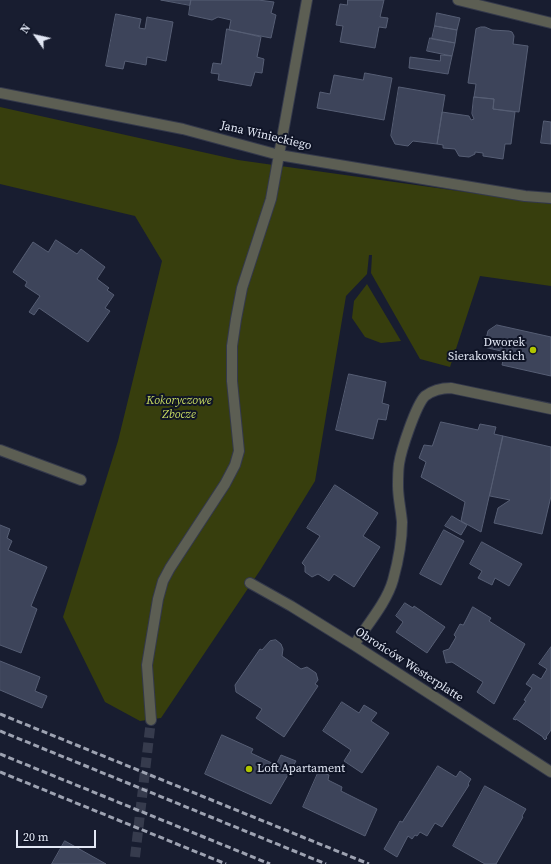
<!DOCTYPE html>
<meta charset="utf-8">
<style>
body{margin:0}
#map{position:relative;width:551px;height:864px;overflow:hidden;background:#181d30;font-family:"Source Serif 4",serif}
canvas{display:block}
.north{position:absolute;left:16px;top:16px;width:40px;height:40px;-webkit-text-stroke:3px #0f1426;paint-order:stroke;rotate:304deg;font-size:11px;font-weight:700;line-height:16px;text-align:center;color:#e2e7f4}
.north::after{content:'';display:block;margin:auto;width:14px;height:18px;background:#e2e7f4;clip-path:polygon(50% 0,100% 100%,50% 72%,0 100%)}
.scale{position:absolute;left:16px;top:830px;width:80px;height:18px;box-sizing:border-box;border:2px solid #e2e7f4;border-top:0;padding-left:5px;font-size:12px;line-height:14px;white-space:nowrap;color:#e2e7f4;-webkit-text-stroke:3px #0f1426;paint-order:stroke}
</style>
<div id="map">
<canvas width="551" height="864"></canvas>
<div class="north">N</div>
<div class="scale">20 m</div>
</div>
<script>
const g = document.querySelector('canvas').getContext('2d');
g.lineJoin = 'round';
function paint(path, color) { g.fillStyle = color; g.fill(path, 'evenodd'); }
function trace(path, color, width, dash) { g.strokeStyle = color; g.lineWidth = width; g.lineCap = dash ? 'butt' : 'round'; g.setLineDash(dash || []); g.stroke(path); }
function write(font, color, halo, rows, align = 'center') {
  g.font = font + ' "Source Serif 4",serif'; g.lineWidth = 4; g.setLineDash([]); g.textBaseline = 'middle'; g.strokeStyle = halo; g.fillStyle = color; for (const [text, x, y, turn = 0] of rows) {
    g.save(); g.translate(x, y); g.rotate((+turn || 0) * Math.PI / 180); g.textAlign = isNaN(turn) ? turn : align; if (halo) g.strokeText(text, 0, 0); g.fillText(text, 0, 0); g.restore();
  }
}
paint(new Path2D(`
 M0 107 238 160 551 204V286L480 276 450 367 420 359 371 273 372 255H369L367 274 346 296 315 481 261 569 161 718 140 721 105 702 63 617 118 441 162 261 135 216 0 184Z
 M367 284 401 341 381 343 365 337 352 318 354 301Z`), '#373e0d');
const building = new Path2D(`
 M161 0H191L190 5Z
 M191 0H258L274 2 271 13 276 15 271 38 229 30 231 20 218 17 212 20 189 15Z
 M348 0H384L380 17 388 18 386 28 379 27 375 48 340 42 343 26 336 25 340 4 347 5Z
 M437 13 460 18 457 30 435 26Z
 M116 14 141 19 139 28 145 29 147 17 173 22 166 61 147 57 146 65 125 61 123 69 106 66Z
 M435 26 457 30 455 43 432 39Z
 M481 27H485L492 30 509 31 512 32 514 36 513 44 528 46 519 112 493 109 494 99 474 97 476 84 468 83 476 29Z
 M227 29 261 37 257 57 264 59 262 73 255 72 251 86 218 80 219 74 211 73 213 63 221 64Z
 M430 38 455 43 452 56 427 51Z
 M441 55 452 56 448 74 409 68 410 57 440 61Z
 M365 73 392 78 384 120 317 108 320 92 330 94 334 75 363 80Z
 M399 87 445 95 437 144 413 141 408 146 395 144 391 136Z
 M474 97 494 99 493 109 515 112 511 144H505L503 159 483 156V153L475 152V154L469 157 459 156 455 149 443 148V145L437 144 442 112 469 116 471 120 474 119 472 114Z
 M544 121 551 122V144L541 143Z
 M56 240 77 254 81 249 105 267 97 279 109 288 107 290 114 295 105 308 110 311 88 342 39 308 34 315 29 312 40 296 25 286 27 282 13 272 33 242 48 252Z
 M497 325 551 337V376L502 365 505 352 484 347 488 331Z
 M349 374 386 382 382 403 389 405 386 420 378 419 373 439 336 430Z
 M441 422 478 430 480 424 496 427 494 434 503 436 481 532 461 521 465 502 421 477 426 462 419 458 424 445 432 446Z
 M503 436 551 447V496L542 534 494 523 498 508 510 500 490 496Z
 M335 485 378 513 363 536 380 547 354 587 334 574 329 581 318 574 312 577 305 572V566L302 563 320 536 307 528Z
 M452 516 467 525 461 535 445 526Z
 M0 525 10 529 7 538 12 541 8 550 47 567 31 606 37 609 21 653 0 645Z
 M444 530 464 541 441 585 420 574Z
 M482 542 522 564 509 586 495 578 492 585 478 578 482 571 470 564Z
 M405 603 413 608 414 606 445 627 427 653 396 632 403 622 396 616Z
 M473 607 491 618 489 621 525 644 494 704 477 692 483 682 452 662 446 663 443 651 449 649 456 637 454 635 460 624 463 625Z
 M276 640 281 644 283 649 282 656 301 669 307 667 316 673 318 680 315 684 318 686 284 737 256 718 262 709 236 692 235 685 260 649 262 650 270 641Z
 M551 647V730L546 737 547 738 545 740 543 738V737L516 719V720L513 719 526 701 524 700 532 688 526 684 533 674 541 679 547 669 539 664Z
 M0 661 40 677 35 691 47 696 42 708 0 690Z
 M342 702 359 713 364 705 377 713 371 721 389 733 362 773 344 761 351 750 323 731Z
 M222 735 253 749 251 753 276 765 281 755 296 761 271 804 205 774Z
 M438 766 456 777 460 771 471 779 468 784 469 785 442 827 435 823 427 836 420 832 417 836 415 835 412 839 408 836 397 857 384 849 400 821 402 822Z
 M319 771 329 775 328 780 342 787 341 791 377 809 365 836 303 807Z
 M485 786 526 809 522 816 523 817 496 864H485L453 846Z
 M65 841 106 864H52Z`);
paint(building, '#3d445a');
trace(building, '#565e74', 1);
trace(new Path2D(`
 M135 857 151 720`), '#363b4d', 10, [10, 5]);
const minor = new Path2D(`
 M458 0 551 23
 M0 93 183 129 279 155 525 196 551 198
 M0 450 81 480
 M250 583 291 606 354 645 551 772
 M354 645C367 625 387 602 393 580 398 562 402 541 402 522 401 510 398 498 398 486 398 479 398 471 399 464 401 450 416 405 425 396 433 390 442 388 451 388L551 409
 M151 720 147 665 158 599 163 581 170 568 225 484 235 465 239 451 232 381V346L236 319 242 288 271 199 307 0`);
trace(minor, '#34394b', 12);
trace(minor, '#5c5e53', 10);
trace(new Path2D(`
 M0 714 369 864
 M0 731 326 864
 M0 754 270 864
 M0 772 226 864`), '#9da2b1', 3, [6, 3]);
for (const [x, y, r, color] of [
 [533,350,4,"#b0c500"],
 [249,769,4,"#b0c500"]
]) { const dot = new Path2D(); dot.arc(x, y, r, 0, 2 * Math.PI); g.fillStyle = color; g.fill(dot); trace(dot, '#0f1426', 1.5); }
write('12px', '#e2e7f4', '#0f1426', [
 ["Jana Winieckiego",266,136,13],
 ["Obrońców Westerplatte",409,665,33]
]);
write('12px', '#e2e7f4', '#0f1426', [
 ["Dworek",525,343],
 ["Sierakowskich",525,357],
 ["Loft Apartament",257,769,"left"]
], 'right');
write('italic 12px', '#c9dc61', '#0f1426', [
 ["Kokoryczowe",179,401],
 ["Zbocze",179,415]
]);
</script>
